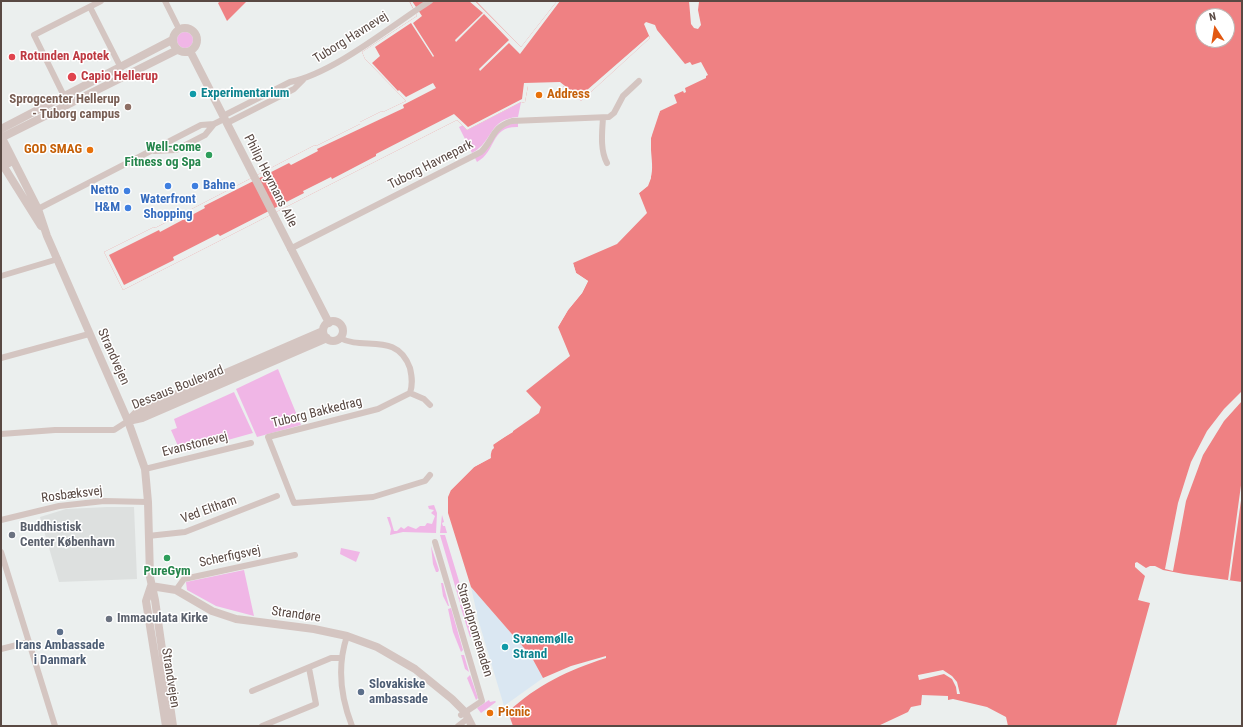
<!DOCTYPE html>
<meta charset="utf-8">
<style>
body{margin:0}
#map{position:relative;width:1243px;height:727px;overflow:hidden;background:#ebefee;font-family:"Roboto Condensed",sans-serif}
canvas{display:block}
.frame{position:absolute;inset:0;border:2px solid #594943;pointer-events:none}
.north{position:absolute;left:1195px;top:8px;width:40px;height:40px;box-sizing:border-box;background:#fff;border:1px solid #bdb6b4;border-radius:50%;rotate:348deg;font-size:11px;font-weight:700;line-height:16px;text-align:center;color:#594943}
.north::after{content:'';display:block;margin:auto;width:14px;height:18px;background:#e25811;clip-path:polygon(50% 0,100% 100%,50% 72%,0 100%)}
</style>
<div id="map">
<canvas width="1243" height="727"></canvas>
<div class="frame"></div>
<div class="north">N</div>
</div>
<script>
const g = document.querySelector('canvas').getContext('2d');
g.lineJoin = 'round';
function paint(path, color) { g.fillStyle = color; g.fill(path, 'evenodd'); }
function trace(path, color, width, dash) { g.strokeStyle = color; g.lineWidth = width; g.lineCap = dash ? 'butt' : 'round'; g.setLineDash(dash || []); g.stroke(path); }
function write(font, color, halo, rows, align = 'center') {
  g.font = font + ' "Roboto Condensed",sans-serif'; g.lineWidth = 3; g.setLineDash([]); g.textBaseline = 'middle'; g.strokeStyle = halo; g.fillStyle = color; for (const [text, x, y, turn = 0] of rows) {
    g.save(); g.translate(x, y); g.rotate((+turn || 0) * Math.PI / 180); g.textAlign = isNaN(turn) ? turn : align; if (halo) g.strokeText(text, 0, 0); g.fillText(text, 0, 0); g.restore();
  }
}
paint(new Path2D(`
 M107 507H134L137 579 59 582 40 517 66 509Z`), '#dde0df');
paint(new Path2D(`
 M177 40a8 8 0 1 1 16 0a8 8 0 1 1-16 0Z
 M521 102 518 117C488 119 494 141 472 153L459 127 463 125 467 130Z
 M518 123V127C490 126 497 151 477 162L475 158 496 132 505 125Z
 M278 369 301 425 257 437 236 389Z
 M234 392 253 433 181 453 171 430 177 428 174 419Z
 M434 505 437 513 436 533 403 532 390 535 391 529 387 517H390L394 531H397L401 527 404 529 408 526 416 529 420 526H425L427 523 432 524 435 516 431 513 434 510 429 509 428 506Z
 M442 515 444 522 442 523 443 526H445L447 533H440Z
 M440 535H445L465 601 460 603Z
 M431 546 439 570 438 572H436L433 564Z
 M341 548 360 552 356 562 340 554Z
 M244 570 254 616 216 606 187 590 186 582Z
 M441 583H443L449 606H448L443 596Z
 M466 603 475 635 470 637 460 605Z
 M451 608 463 650 461 652 453 632 448 609Z
 M461 655H464L469 672 465 669Z
 M470 675 478 698 476 700 467 678Z
 M489 700 490 702 495 701 496 702 481 713 477 708Z`), '#f0b6e6');
paint(new Path2D(`
 M471 587 531 656 543 678 504 706 478 619Z`), '#dae7f2');
paint(new Path2D(`
 M221 1H247L227 21 218 3Z
 M409 1H476L521 47 557 1H1242V582L1184 574 1163 570 1155 566H1150L1146 568 1137 562 1135 563V567L1145 576 1138 600 1150 603 1116 726H1008L1006 717 987 707 953 699 948 700V696L922 695 921 705 911 707 908 712 878 726H513L508 712C537 685 568 670 606 658V656L571 666 543 678 531 656 471 587 448 513V497L451 490 474 467 490 458 493 445 539 413 541 407 526 391 570 356 558 327 568 310 582 293 588 281 576 273 573 263 617 244 647 213 639 193C660 179 649 158 651 138 652 128 656 119 660 111L677 103 674 95 683 91 684 93 686 92 685 88 706 78V76L708 75 701 62 692 65 690 62 685 64 657 30 655 25 646 22 644 24 650 38 581 101 563 86H528L525 102 521 103V102L467 130 457 120 123 290 104 252 154 227 155 228 315 145 316 146 360 124V122L382 111 383 112 406 101 365 59 362 52 417 16ZM1203 16H1227V40H1203Z`), '#ef8183');
paint(new Path2D(`
 M412 1 422 16 413 23 434 56 433 57 411 23 375 47 380 56 372 63 398 91 399 90 406 97 433 83 436 88 403 105 404 108 317 149 318 151 291 165 289 163 204 206 205 208 160 232 159 230 109 255 124 285 174 260 173 257 218 234 220 236 304 193 303 191 331 177 332 179 376 156V154L454 114 468 127 522 99 524 83 560 82 579 97 649 36 650 38 581 101 563 86H528L525 102 521 103V102L467 130 457 120 123 290 104 252 154 227 155 228 315 145 316 146 360 124V122L382 111 383 112 406 101 365 59 362 52 417 16 410 2Z
 M469 1H475L521 47 557 1H560L520 54 509 43 480 71 479 69 509 40 484 14 456 42 455 40 483 13Z
 M689 1 699 2 698 10 701 25 698 29 694 28 691 24Z
 M660 111 651 138V178L648 186 639 193 638 191 646 185 650 177 649 137 654 119 658 112Z
 M573 263 576 273 588 281 582 293 568 310 558 327 557 325 566 309 581 292 586 281 574 274 571 264Z
 M1242 391V401L1224 421 1203 455 1186 501 1173 571 1165 569 1178 503 1191 462 1207 431 1224 409Z
 M513 428V432L493 444 494 448 490 452 491 458 474 467 451 490 450 488 461 475 473 465 488 457 492 443Z
 M1242 478V493L1230 580H1228Z
 M943 670 952 676 957 682 960 694H957L956 687 952 679 944 674 919 680 918 675Z`), '#ebefee');
trace(new Path2D(`
 M165 1 179 29
 M90 7 121 68
 M68 104 34 35 101 1
 M223 116 290 82C334 73 391 26 430 1
 M603 118C602 133 600 150 607 163
 M227 123 294 89 303 80
 M155 151 176 150 205 135 214 124
 M38 209 201 125 214 124 224 119
 M290 249 481 152C494 139 492 127 512 121L609 117 614 113 623 96 639 81
 M1 276 58 259
 M340 338C363 351 397 331 410 368 412 377 413 384 410 393
 M1 358 89 334
 M410 393 378 409 268 437 294 503 373 497 425 481 430 475
 M410 393 424 399 430 405
 M1 434 55 430H114L128 421
 M145 469 251 443
 M1 520 59 506 104 501 148 502
 M148 536 185 532 277 496
 M435 542 482 701 461 715
 M1 552 55 726
 M176 590 184 579 295 555
 M347 636C337 666 341 698 352 726
 M1 649 29 642
 M252 691 331 658H342
 M262 726 316 704 309 668
 M458 726 467 719`), '#d4c5c1', 6);
trace(new Path2D(`
 M173 40a12 12 0 1 1 24 0a12 12 0 1 1-24 0Z
 M190 51 329 323
 M1 129 172 40
 M1 136 38 209 47 236 128 421 145 469 148 502 150 577 155 600 173 726
 M1 138 177 50
 M1 147 9 163
 M1 162 41 226
 M323 331a10 10 0 1 1 20 0a10 10 0 1 1-20 0Z
 M128 421 138 411 323 331
 M128 421 142 418 327 338
 M151 586 176 590 212 611 236 619 314 629 347 636 377 647 415 669 452 699 465 712 472 726
 M151 586 146 601 166 726`), '#d4c5c1', 8);
for (const [x, y, r, color] of [
 [12,57,4,"#e0444e"],
 [72,77,5,"#e0444e"],
 [193,94,4,"#0f9aa8"],
 [539,95,4,"#e8710a"],
 [128,107,4,"#8d6e63"],
 [90,150,4,"#e8710a"],
 [209,155,4,"#2e9e5b"],
 [168,186,4,"#3f7fe0"],
 [195,186,4,"#3f7fe0"],
 [127,191,4,"#3f7fe0"],
 [128,208,4,"#3f7fe0"],
 [12,535,4,"#6b7280"],
 [167,558,4,"#2e9e5b"],
 [109,619,4,"#6b7280"],
 [60,632,4,"#5c6f8a"],
 [505,647,4,"#0f9aa8"],
 [361,692,4,"#5c6f8a"],
 [490,713,4,"#e8710a"]
]) { const dot = new Path2D(); dot.arc(x, y, r, 0, 2 * Math.PI); g.fillStyle = color; g.fill(dot); trace(dot, '#fff', 1.5); }
write('13px', '#594943', '#fff', [
 ["Tuborg Havnevej",351,38,-32],
 ["Tuborg Havnepark",431,165,-27],
 ["Philip Heymans Alle",270,181,63],
 ["Strandvejen",113,357,66],
 ["Dessaus Boulevard",178,388,-22],
 ["Tuborg Bakkedrag",317,413,-14],
 ["Evanstonevej",195,445,-14],
 ["Rosbæksvej",72,495,-7],
 ["Ved Eltham",209,510,-20],
 ["Scherfigsvej",230,557,-12],
 ["Strandøre",296,615,8],
 ["Strandpromenaden",474,630,73],
 ["Strandvejen",170,678,81]
]);
write('bold 13px', '#be3a42', '#fff', [
 ["Rotunden Apotek",20,57],
 ["Capio Hellerup",81,77]
], 'left');
write('bold 13px', '#0d838f', '#fff', [
 ["Experimentarium",201,94],
 ["Svanemølle",513,640],
 ["Strand",513,655]
], 'left');
write('bold 13px', '#c56008', '#fff', [
 ["Address",547,95],
 ["GOD SMAG",82,150,"right"],
 ["Picnic",498,713]
], 'left');
write('bold 13px', '#785e54', '#fff', [
 ["Sprogcenter Hellerup",120,100],
 ["- Tuborg campus",120,115]
], 'right');
write('bold 13px', '#27864d', '#fff', [
 ["Well-come",201,148],
 ["Fitness og Spa",201,163],
 ["PureGym",167,572,"center"]
], 'right');
write('bold 13px', '#366cbe', '#fff', [
 ["Bahne",203,186,"left"],
 ["Netto",119,191],
 ["Waterfront",168,200,"center"],
 ["Shopping",168,215,"center"],
 ["H&M",120,208]
], 'right');
write('bold 13px', '#5b616d', '#fff', [
 ["Buddhistisk",20,528],
 ["Center København",20,543],
 ["Immaculata Kirke",117,619]
], 'left');
write('bold 13px', '#4e5e75', '#fff', [
 ["Irans Ambassade",60,646],
 ["i Danmark",60,661],
 ["Slovakiske",369,685,"left"],
 ["ambassade",369,700,"left"]
]);
</script>
